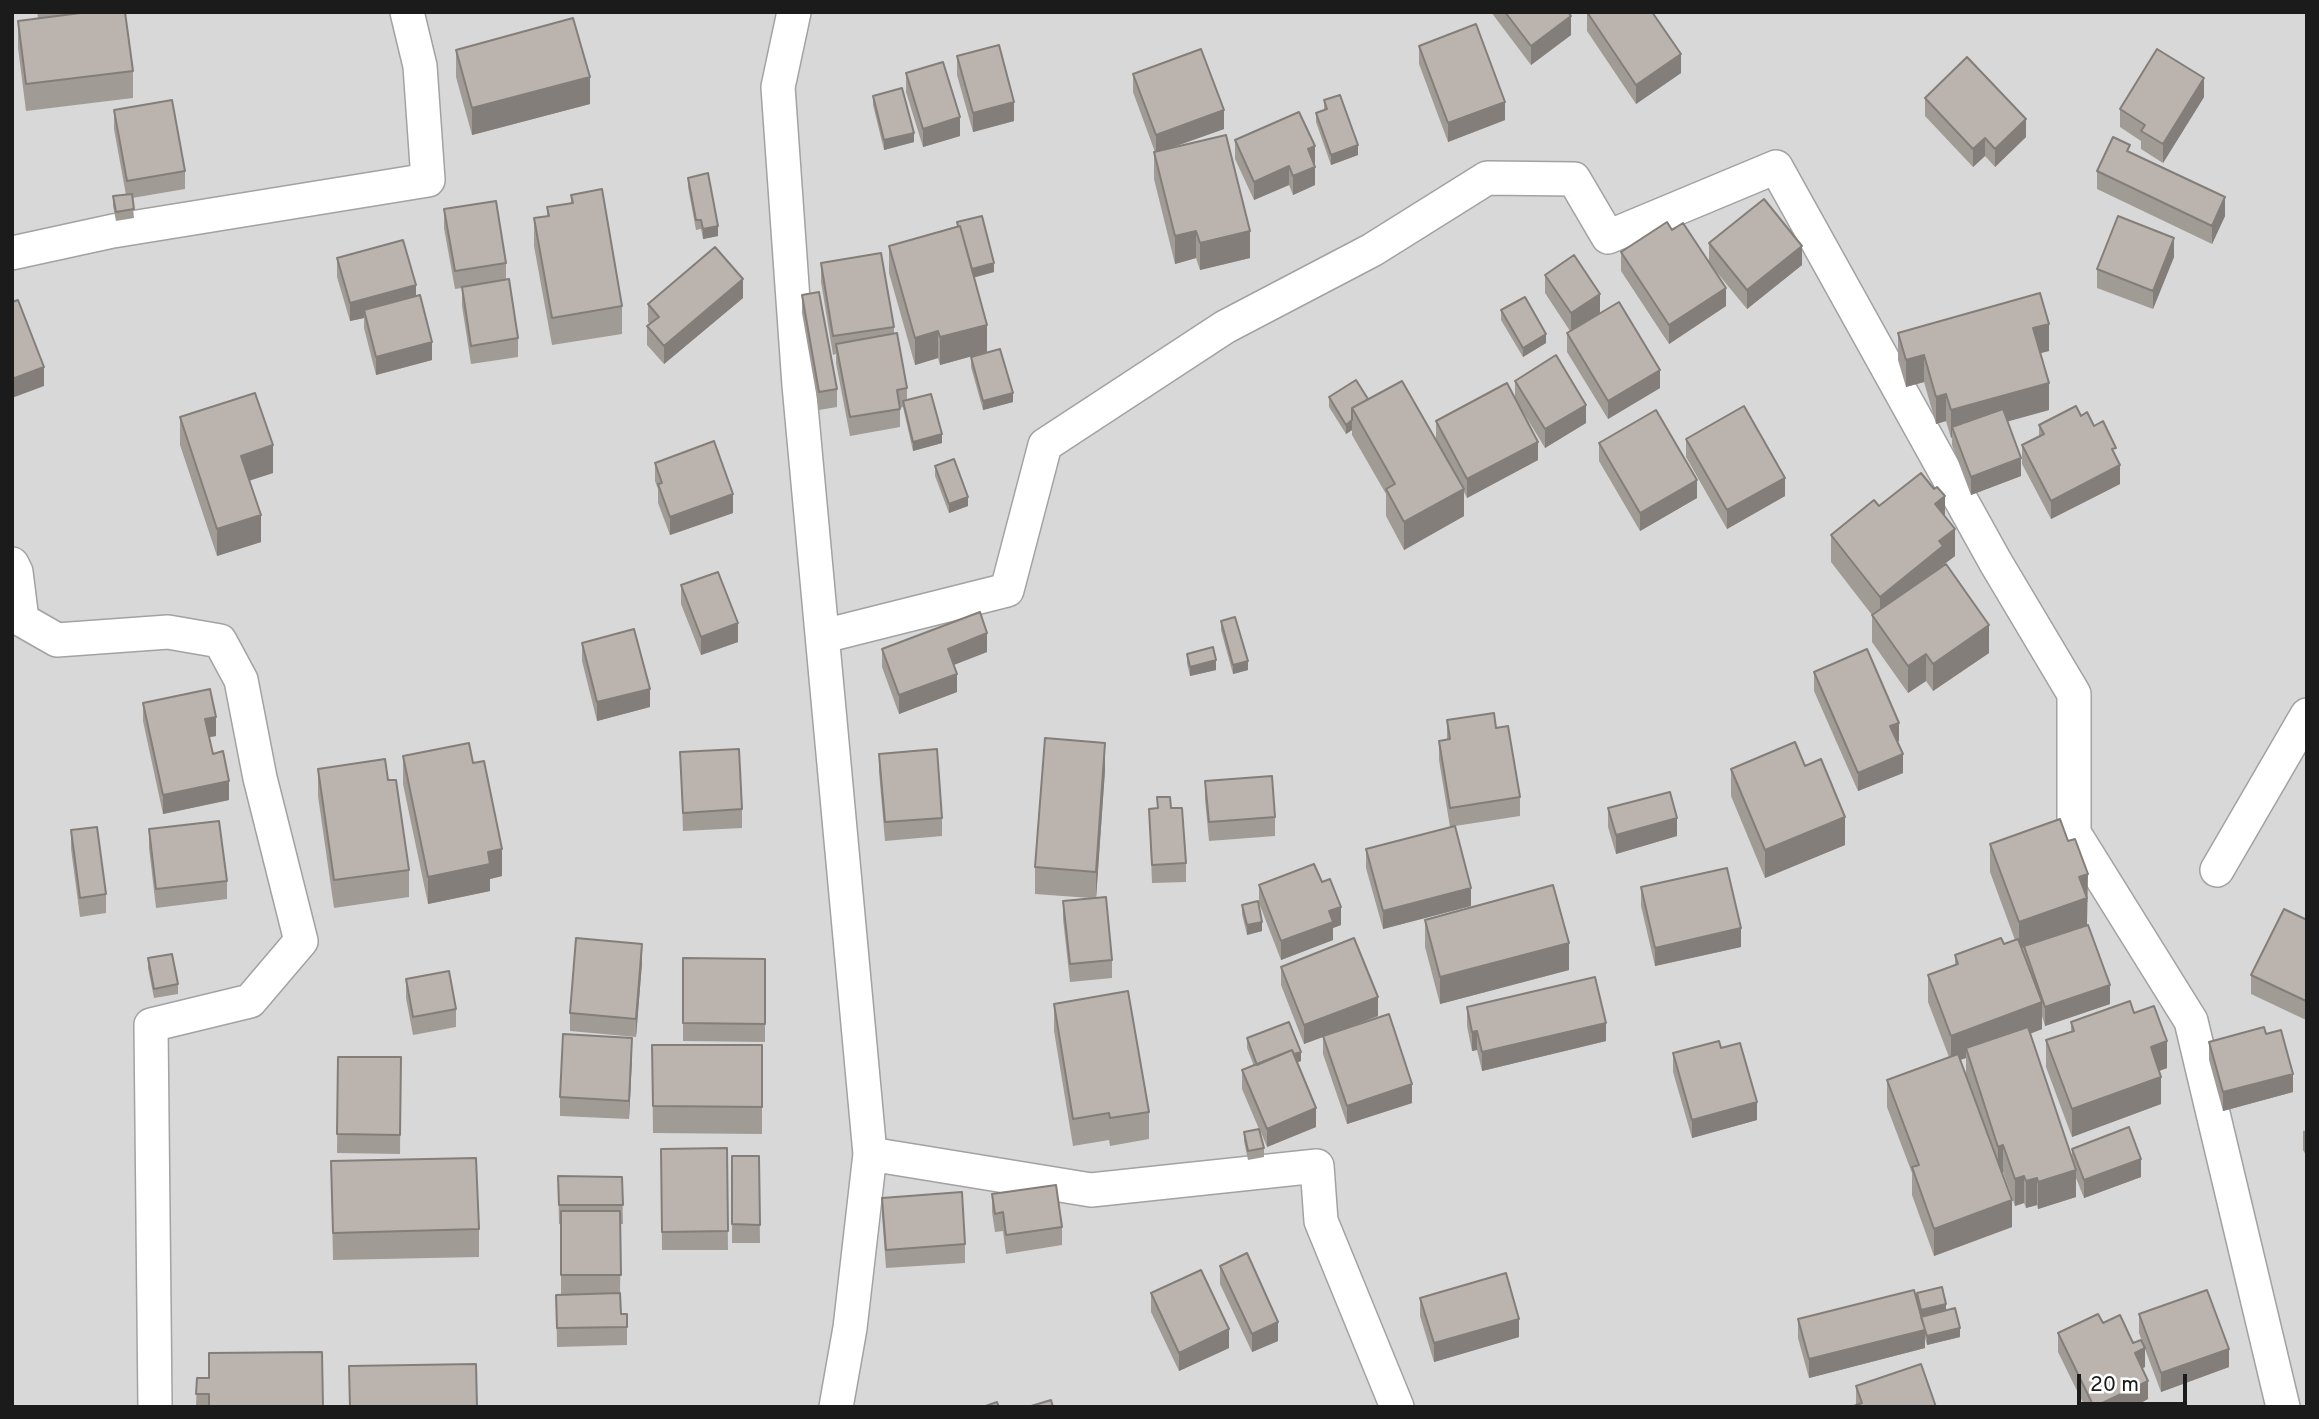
<!DOCTYPE html>
<style>
body{margin:0}
#map{position:relative;width:2319px;height:1419px;overflow:hidden;background:#ece8e1;font-family:Overpass,sans-serif}
canvas{display:block}
.frame{position:absolute;inset:0;border:14px solid #1b1b1b;pointer-events:none}
.scale{position:absolute;left:2077px;top:1374px;width:110px;height:32px;box-sizing:border-box;border:4px solid #1b1b1b;border-top:0;padding-left:9px;font-size:21px;line-height:24px;white-space:nowrap;color:#1b1b1b;-webkit-text-stroke:5px #fff;paint-order:stroke}
</style>
<div id="map">
<canvas width="2319" height="1419"></canvas>
<div class="frame"></div>
<div class="scale">20 m</div>
</div>
<script>
const g = document.querySelector('canvas').getContext('2d');
g.lineJoin = 'round';
function paint(path, color) { g.fillStyle = color; g.fill(path, 'evenodd'); }
function trace(path, color, width, dash) { g.strokeStyle = color; g.lineWidth = width; g.lineCap = dash ? 'butt' : 'round'; g.setLineDash(dash || []); g.stroke(path); }
paint(new Path2D(`
 M12 12H2307V1407H12Z`), '#d9d8d8');
const street = new Path2D(`
 M794 12 778 87 799 385 870 1154 850 1328 836 1407
 M12 253 113 231 428 180 420 66 407 12
 M12 564 16 572 22 620 57 640 168 632 220 641 241 680 260 778 301 941 250 1001 151 1025 155 1407
 M824 636 1007 590 1045 445 1225 327 1372 250 1487 178 1574 179 1608 237 1776 167 1996 563 2074 694V833L2191 1021 2283 1407
 M2217 870 2307 715
 M870 1154 1091 1190 1317 1166 1321 1221 1397 1407`);
trace(street, '#a2a2a2', 36);
trace(street, '#fff', 33);
paint(new Path2D(`
 M37 12H125L133 71V98L26 111 18 48V21L38 18Z
 M1491 12H1568L1571 35 1531 65Z
 M1587 12 1681 73 1636 104 1587 31Z
 M1419 46 1505 120 1448 142 1419 64Z
 M456 50 590 104 472 135 456 77Z
 M957 56 1014 121 973 132 957 75Z
 M906 73 960 136 923 147 906 92Z
 M1133 74 1224 129 1168 149 1250 258 1200 270 1196 258 1175 264 1154 179V152H1155L1133 92Z
 M873 96 914 142 884 150 873 105Z
 M2204 97 2163 163 2141 149V141L2120 127V109Z
 M1925 98 2026 137 1995 167 1985 156 1973 167 1925 116Z
 M1324 100 1358 155 1331 165 1316 122V113L1324 110Z
 M114 110 185 171V189L132 198 134 218 116 221 113 206V196L126 195 114 129Z
 M1235 140 1315 165V185L1293 195 1289 185 1254 200 1235 159Z
 M2130 152 2225 216 2212 244 2097 189V171Z
 M688 178 718 236 703 239 701 229 696 230 688 187Z
 M571 195 622 306V334L552 345 534 246V218L547 217V207L571 204Z
 M444 209 506 263V280L518 338V357L471 364 462 306V288L455 289 444 228Z
 M957 222 994 272 974 277 987 352 940 365 938 358 915 365 889 273V246L957 226Z
 M1709 243 1802 265 1747 309 1709 263 1726 306 1669 344 1621 271V252L1709 262Z
 M2174 257 2153 309 2097 288V269Z
 M337 258 416 296 432 360 376 375 364 328V318L350 321 337 277Z
 M821 263 894 327V334L907 388V400L942 443 913 451 903 407 900 408V427L850 436 836 363V354L833 355 821 282Z
 M1545 275 1600 313 1582 324 1660 388 1608 419 1567 352V333L1570 331 1545 293Z
 M802 295 837 389V407L819 410 802 313Z
 M743 298 664 364 647 345V326L650 324 648 322V304Z
 M1501 310 1546 343 1523 357 1501 320Z
 M1898 333 2049 351 2040 353 2049 410 2007 421 2021 476 1971 495 1952 445V437L1951 438 1946 421 1936 424 1924 382 1906 387 1898 360Z
 M971 357 1013 402 983 410 971 367Z
 M1515 381 1586 423 1545 448 1517 402 1538 460 1467 498 1464 492V516L1404 550 1386 516V494L1352 435V430L1346 434 1329 407V397L1368 399 1436 439V421L1515 399Z
 M2081 416 2094 426 2116 458 2120 484 2051 519 2022 464V445L2039 437V425Z
 M180 417 273 473 249 481 261 542 217 556 180 445Z
 M1686 439 1785 496 1727 529 1686 457Z
 M1599 443 1697 498 1640 531 1599 461Z
 M655 463 733 513 670 535 658 503V489L655 481Z
 M935 466 968 506 949 513 935 476Z
 M1879 506 1945 516 1955 556 1943 565 1989 653 1933 691 1926 681 1908 693 1872 642V615L1831 562V535Z
 M681 585 738 642 701 655 681 604Z
 M1221 621 1248 670 1233 674 1221 630Z
 M582 643 650 707 597 721 582 661Z
 M882 649 987 652 954 665 957 692 899 714 882 667Z
 M1187 654 1216 670 1190 676 1187 663Z
 M1814 672 1899 741 1897 742 1903 773 1858 791 1814 691Z
 M143 703 216 736 209 737 213 754 229 800 163 814 143 721Z
 M1447 720 1496 728 1520 797V816L1455 826 1471 906 1383 929 1366 868V849L1450 827 1439 760V741L1447 740Z
 M680 752 742 809V828L683 831Z
 M879 754 942 818V836L885 841 879 772Z
 M403 756 502 876 490 879V891L428 904 403 784Z
 M1805 766 1845 845 1765 878 1731 796V769Z
 M318 769 388 780 409 870V897L334 908 318 796Z
 M1105 770 1096 898 1112 960V978L1070 982 1063 919V901L1090 898 1035 894V867Z
 M1205 781 1275 817V836L1209 841 1205 799Z
 M1157 797 1171 808 1186 863V882L1152 883 1149 809 1157 808Z
 M1608 808 1677 836 1616 854 1608 827Z
 M149 829 227 881V899L156 908 149 848Z
 M71 830 106 894V913L80 917 71 849Z
 M2068 841 2088 902H2087V925L2110 1004 2045 1026 2042 1016V1029L2030 1034 2072 1158V1149L2141 1177 2084 1198 2076 1178V1197L2038 1209 2037 1205 2026 1208 2024 1203 2015 1206 2003 1172 2002 1173 2012 1227 1934 1256 1912 1195V1173L1887 1107V1080L1949 1057 1928 1002V975L1955 965V955L2004 944 2015 940 1990 872V844ZM1966 1058V1074L1960 1060Z
 M1259 885 1341 925 1333 928V940L1281 960 1259 903Z
 M1641 887 1741 947 1655 966 1641 906Z
 M1242 905 1262 931 1247 935 1242 914Z
 M1425 920 1569 970 1440 1004 1425 947Z
 M2307 920 2306 1020 2251 994V975Z
 M148 958 178 984V994L154 998 148 968Z
 M683 958 765 959V1042L683 1041Z
 M642 963 636 1037 570 1031V1013Z
 M1281 967 1378 1016 1345 1028 1412 1103 1347 1124 1323 1054V1037L1304 1044 1281 985Z
 M406 979 456 1009V1027L413 1035 406 998Z
 M1054 1004 1149 1112V1139L1110 1146 1109 1140 1073 1146 1054 1031Z
 M1467 1007 1606 1041 1482 1071 1477 1050 1472 1051 1467 1026Z
 M2071 1022 2167 1068 2159 1071 2161 1104 2072 1137 2046 1067V1040L2071 1032Z
 M2266 1034 2293 1092 2223 1111 2209 1060V1042Z
 M1247 1038 1301 1061 1297 1062 1316 1127 1267 1147 1260 1130 1264 1148V1157L1248 1160 1244 1141V1132L1259 1129 1242 1089V1070L1254 1066 1247 1048Z
 M652 1045H762V1134L653 1133Z
 M1721 1048 1757 1120 1692 1138 1673 1072V1053Z
 M632 1056 629 1119 560 1116V1097Z
 M338 1057H401L400 1154 337 1153Z
 M2307 1130V1157L2303 1150V1131Z
 M727 1148 728 1250H662L661 1149Z
 M732 1156H759L760 1243H732Z
 M331 1161 479 1229V1257L333 1260Z
 M558 1176 622 1177 623 1224H621L620 1294 621 1314H627V1345L557 1347 556 1295 589 1294H561V1224H559Z
 M992 1194 1062 1227V1245L1006 1254 1003 1231 995 1232 992 1212Z
 M882 1198 965 1244V1263L886 1268 882 1216Z
 M1220 1266 1278 1341 1252 1352 1220 1284Z
 M1151 1293 1229 1348 1179 1371 1151 1312Z
 M1917 1293 1946 1310 1960 1337 1927 1345 1925 1338V1348L1809 1378 1798 1338V1319L1917 1300Z
 M1420 1298 1519 1337 1434 1362 1420 1316Z
 M2139 1314 2229 1367 2161 1392 2139 1333Z
 M2103 1323 2145 1367 2142 1368 2148 1399 2133 1407H2085L2058 1352V1333Z
 M197 1378 323 1407H196Z
 M1856 1386 1936 1407 1856 1405Z`), '#a19b96');
paint(new Path2D(`
 M1571 16V35L1531 65V46Z
 M1681 54V73L1636 104V85Z
 M590 77V104L472 135V108Z
 M2204 78V97L2163 163V144Z
 M1014 102V121L973 132V113Z
 M1505 102V120L1448 142V123Z
 M1224 110V129L1156 153V135Z
 M960 117V136L923 147V129Z
 M2026 119V137L1995 167V149Z
 M914 133V142L884 150V140Z
 M1985 138V156L1973 167V149Z
 M1358 145V155L1331 165V155Z
 M1315 146V165L1308 149Z
 M1289 166V185L1254 200V182Z
 M1315 167V185L1293 195V176Z
 M2225 197V216L2212 244V226Z
 M718 226V236L703 239V229Z
 M1196 231V258L1175 264V236Z
 M1250 231V258L1200 270V243Z
 M2174 238V257L2153 309V291Z
 M1802 246V265L1747 309V290Z
 M994 263V272L969 279V269Z
 M743 279V298L664 364V346Z
 M416 285V303L364 310V318L350 321V303Z
 M1726 288V306L1669 344V325Z
 M1600 294V313L1571 332V313Z
 M2049 324V351L2033 355V328Z
 M987 325V352L940 365V337Z
 M938 331V358L915 365V338Z
 M1546 334V343L1523 357V348Z
 M432 342V360L376 375V357Z
 M1924 355V382L1906 387V360Z
 M44 367V386L12 398V379Z
 M1660 370V388L1608 419V401Z
 M2049 383V410L1956 436 1952 427V437L1951 438V410Z
 M1013 393V402L983 410V401Z
 M1946 394V421L1936 424V397Z
 M1586 405V423L1545 448V429Z
 M1352 420V430L1346 434V425Z
 M942 434V443L913 451V442Z
 M1538 442V460L1467 498V479Z
 M273 445V473L241 483V456Z
 M2021 458V476L1971 495V477Z
 M2120 465V484L2051 519V501Z
 M1785 478V496L1727 529V510Z
 M1697 480V498L1640 531V513Z
 M1464 489V516L1404 550V522Z
 M733 494V513L670 535V517Z
 M1945 496V524L1935 504Z
 M968 497V506L949 513V504Z
 M261 515V542L217 556V529Z
 M1955 529V556L1943 565 1880 624V597L1939 541Z
 M738 623V642L701 655V637Z
 M1989 625V653L1933 691V664Z
 M987 633V652L948 667V649Z
 M1926 654V681L1908 693V666Z
 M1216 660V670L1190 676V667Z
 M1248 661V670L1233 674V665Z
 M957 674V692L899 714V695Z
 M650 689V707L597 721V702Z
 M216 717V736L205 738V719Z
 M1899 723V741L1890 744V726Z
 M1105 743V770L1096 899V872Z
 M1903 754V773L1858 791V773Z
 M229 781V800L163 814V795Z
 M1845 817V845L1765 878V850Z
 M1677 818V836L1616 854V835Z
 M502 849V876L490 879V891L428 904V877L488 852Z
 M2088 874 2087 925 2019 949V922L2079 877Z
 M1471 888V906L1383 929V911Z
 M1341 907V925L1333 928V940L1281 960V941L1329 911Z
 M1262 922V931L1247 935V925Z
 M1741 928V947L1655 966V948Z
 M1569 943V970L1440 1004V977Z
 M642 944V963L636 1037V1019Z
 M2110 985V1004L2045 1026V1007Z
 M1378 997V1016L1304 1044V1025Z
 M2307 999V1018L2306 1020V1001Z
 M2042 1002V1029L1969 1057 1966 1048V1058L1951 1063V1036Z
 M1606 1023V1041L1482 1071V1052Z
 M1477 1031V1050L1472 1051V1032Z
 M632 1038V1056L629 1119V1101Z
 M2167 1041V1068L2151 1074V1047Z
 M1301 1052V1061L1258 1078V1069Z
 M2293 1074V1092L2223 1111V1092Z
 M2161 1077V1104L2072 1137V1109Z
 M1412 1084V1103L1347 1124V1106Z
 M1757 1102V1120L1692 1138V1120Z
 M1316 1108V1127L1267 1147V1129Z
 M2003 1145V1172L1998 1174V1147Z
 M2141 1159V1177L2084 1198V1180Z
 M2076 1170V1197L2038 1209V1182Z
 M2024 1176V1203L2015 1206V1179Z
 M2037 1178V1205L2026 1208V1181Z
 M2012 1200V1227L1934 1256V1229Z
 M1946 1304V1314L1921 1320V1310Z
 M1519 1319V1337L1434 1362V1343Z
 M1278 1322V1341L1252 1352V1334Z
 M1960 1328V1337L1927 1345V1336Z
 M1229 1329V1348L1179 1371V1353Z
 M1925 1330V1348L1809 1378V1359Z
 M2145 1348V1367L2135 1372V1353Z
 M2229 1349V1367L2161 1392V1373Z
 M2148 1381V1399L2133 1407H2094Z`), '#837e7a');
const building = new Path2D(`
 M88 12H125L133 71 26 84 18 21Z
 M1505 12H1568L1571 16 1531 46Z
 M1587 12H1652L1681 54 1636 85Z
 M573 18 590 77 472 108 456 50Z
 M1476 24 1505 102 1448 123 1419 46Z
 M999 45 1014 102 973 113 957 56Z
 M1201 49 1224 110 1156 135 1133 74Z
 M2157 49 2204 78 2163 144 2141 131 2145 125 2120 109Z
 M1967 57 2026 119 1995 149 1985 138 1973 149 1925 98Z
 M943 62 960 117 923 129 906 73Z
 M902 88 914 133 884 140 873 96Z
 M1340 95 1358 145 1331 155 1316 113 1327 109 1324 100Z
 M172 100 185 171 127 181 114 110Z
 M1299 112 1315 146 1308 149 1315 167 1293 176 1289 166 1254 182 1235 140Z
 M1226 135 1250 231 1200 243 1196 231 1175 236 1154 152Z
 M2113 137 2130 145 2127 151 2225 197 2212 226 2097 171Z
 M708 173 718 226 703 229 701 220H696L688 178Z
 M602 189 622 306 552 318 534 218 549 216 547 207 573 203 571 195Z
 M132 194 134 209 116 212 113 196Z
 M1764 199 1802 246 1747 290 1709 243Z
 M496 201 506 263 455 271 444 209Z
 M982 216 994 263 972 269 960 226H958L957 222Z
 M2118 216 2174 238 2153 291 2097 269Z
 M1667 222 1672 230 1683 223 1726 288 1669 325 1621 252Z
 M960 226 987 325 940 337 938 331 915 338 889 246Z
 M403 240 416 285 350 303 337 258Z
 M715 247 743 279 664 346 647 326 659 317 648 304Z
 M881 253 894 327 833 336 821 263Z
 M1574 255 1600 294 1571 313 1545 275Z
 M509 279 518 338 471 346 462 287Z
 M819 292 837 389 819 392 802 295Z
 M2040 293 2049 324 2033 328 2049 383 1951 410 1946 394 1936 397 1924 355 1906 360 1898 333Z
 M420 295 432 342 376 357 364 310Z
 M1525 297 1546 334 1523 348 1501 310Z
 M18 300 44 367 12 379V302Z
 M1619 302 1660 370 1608 401 1567 333Z
 M897 333 907 388 897 390 900 409 850 417 836 344Z
 M1000 349 1013 393 983 401 971 357Z
 M1556 355 1586 405 1545 429 1515 381Z
 M1356 380 1368 399 1352 408V420L1346 425 1329 397Z
 M1402 381 1464 489 1404 522 1386 489 1395 484 1352 408Z
 M1507 383 1538 442 1467 479 1436 421Z
 M255 393 273 445 241 456 261 515 217 529 180 417Z
 M931 394 942 434 913 442 903 401Z
 M1744 406 1785 478 1727 510 1686 439Z
 M2076 406 2081 416 2087 412 2094 426 2103 421 2116 448 2112 449 2120 465 2051 501 2022 445 2044 434 2039 425Z
 M2003 409 2021 458 1971 477 1952 427Z
 M1656 410 1697 480 1640 513 1599 443Z
 M714 441 733 494 670 517 658 484 662 483 655 463Z
 M954 459 968 497 949 504 935 466Z
 M1921 473 1934 489 1937 487 1945 496 1935 504 1955 529 1939 541 1943 546 1880 597 1831 535 1874 500 1879 506Z
 M1946 564 1989 625 1933 664 1926 654 1908 666 1872 615Z
 M718 572 738 623 701 637 681 585Z
 M980 612 987 633 948 649 957 674 899 695 882 649Z
 M1235 617 1248 661 1233 665 1221 621Z
 M634 629 650 689 597 702 582 643Z
 M1213 647 1216 660 1190 667 1187 654Z
 M1867 649 1899 723 1890 726 1903 754 1858 773 1814 672Z
 M210 689 216 717 205 719 213 754 223 751 229 781 163 795 143 703Z
 M1494 713 1496 728 1508 726 1520 797 1450 808 1439 741 1450 739 1447 720Z
 M1045 738 1105 743 1096 872 1035 867Z
 M1795 742 1805 766 1821 759 1845 817 1765 850 1731 769Z
 M469 743 473 763 484 761 502 849 488 852 490 864 428 877 403 756Z
 M739 749 742 809 683 813 680 752Z
 M937 749 942 818 885 822 879 754Z
 M385 759 388 780H396L409 870 334 880 318 769Z
 M1272 776 1275 817 1209 822 1205 781Z
 M1670 792 1677 818 1616 835 1608 808Z
 M1157 797H1170L1171 808H1182L1186 863 1152 865 1149 809 1158 808Z
 M2060 819 2068 841 2075 839 2088 874 2079 877 2087 898 2019 922 1990 844Z
 M219 821 227 881 156 889 149 829Z
 M1455 826 1471 888 1383 911 1366 849Z
 M97 827 106 894 80 898 71 830Z
 M1314 864 1322 882 1330 879 1341 907 1329 911 1333 922 1281 941 1259 885Z
 M1727 868 1741 928 1655 948 1641 887Z
 M1553 885 1569 943 1440 977 1425 920Z
 M1106 897 1112 960 1070 964 1063 901Z
 M1258 901 1262 922 1247 925 1242 905Z
 M2284 909 2307 920V999L2306 1001 2251 975Z
 M2088 925 2110 985 2045 1007 2024 946Z
 M576 938 642 944 636 1019 570 1013Z
 M1354 938 1378 997 1304 1025 1281 967Z
 M2001 938 2004 944 2018 939 2042 1002 1951 1036 1928 975 1958 964 1955 955Z
 M172 954 178 984 154 989 148 958Z
 M683 958 765 959V1024L683 1023Z
 M449 971 456 1009 413 1017 406 979Z
 M1595 977 1606 1023 1482 1052 1477 1031 1472 1032 1467 1007Z
 M1128 991 1149 1112 1110 1118 1109 1113 1073 1119 1054 1004Z
 M2130 1001 2134 1013 2154 1006 2167 1041 2151 1047 2161 1077 2072 1109 2046 1040 2074 1031 2071 1022Z
 M1389 1014 1412 1084 1347 1106 1323 1036Z
 M1289 1022 1301 1052 1294 1054 1292 1050 1257 1065 1247 1038Z
 M2028 1027 2076 1170 2038 1182 2037 1178 2026 1181 2024 1176 2015 1179 2003 1145 1998 1147 1966 1048Z
 M2264 1027 2266 1034 2281 1030 2293 1074 2223 1092 2209 1042Z
 M563 1034 632 1038 629 1101 560 1097Z
 M1719 1041 1721 1048 1740 1043 1757 1102 1692 1120 1673 1053Z
 M652 1045H762V1107L653 1106Z
 M1292 1050 1316 1108 1267 1129 1242 1070Z
 M1958 1054 2012 1200 1934 1229 1912 1167 1919 1165 1887 1080Z
 M338 1057H401L400 1135 337 1134Z
 M2129 1127 2141 1159 2084 1180 2072 1149Z
 M1259 1129 1264 1148 1248 1151 1244 1132Z
 M727 1148 728 1231 662 1232 661 1149Z
 M732 1156H759L760 1225 732 1224Z
 M476 1158 479 1229 333 1233 331 1161Z
 M558 1176 622 1177 623 1205H559Z
 M1056 1185 1062 1227 1006 1235 1003 1212 995 1214 992 1194Z
 M962 1192 965 1244 886 1250 882 1198Z
 M561 1211H620L621 1275H561Z
 M1247 1253 1278 1322 1252 1334 1220 1266Z
 M1201 1270 1229 1329 1179 1353 1151 1293Z
 M1506 1273 1519 1319 1434 1343 1420 1298Z
 M1942 1287 1946 1304 1921 1310 1917 1293Z
 M1914 1290 1925 1330 1809 1359 1798 1319Z
 M2207 1290 2229 1349 2161 1373 2139 1314Z
 M620 1293 621 1314H627V1327L557 1328 556 1295Z
 M1955 1308 1960 1328 1927 1336 1921 1317Z
 M2098 1314 2103 1323 2120 1315 2133 1343 2141 1340 2145 1348 2135 1353 2148 1381 2094 1407 2058 1333Z
 M322 1352 323 1407H209V1394H196L197 1378H209V1353Z
 M476 1364 477 1407H350L349 1366Z
 M1921 1364 1936 1407H1851L1862 1403 1856 1386Z
 M1051 1400 1053 1407H1028Z
 M997 1402 999 1407H983Z`);
paint(building, '#bbb4ae');
trace(building, '#837e7a', 2);
</script>
